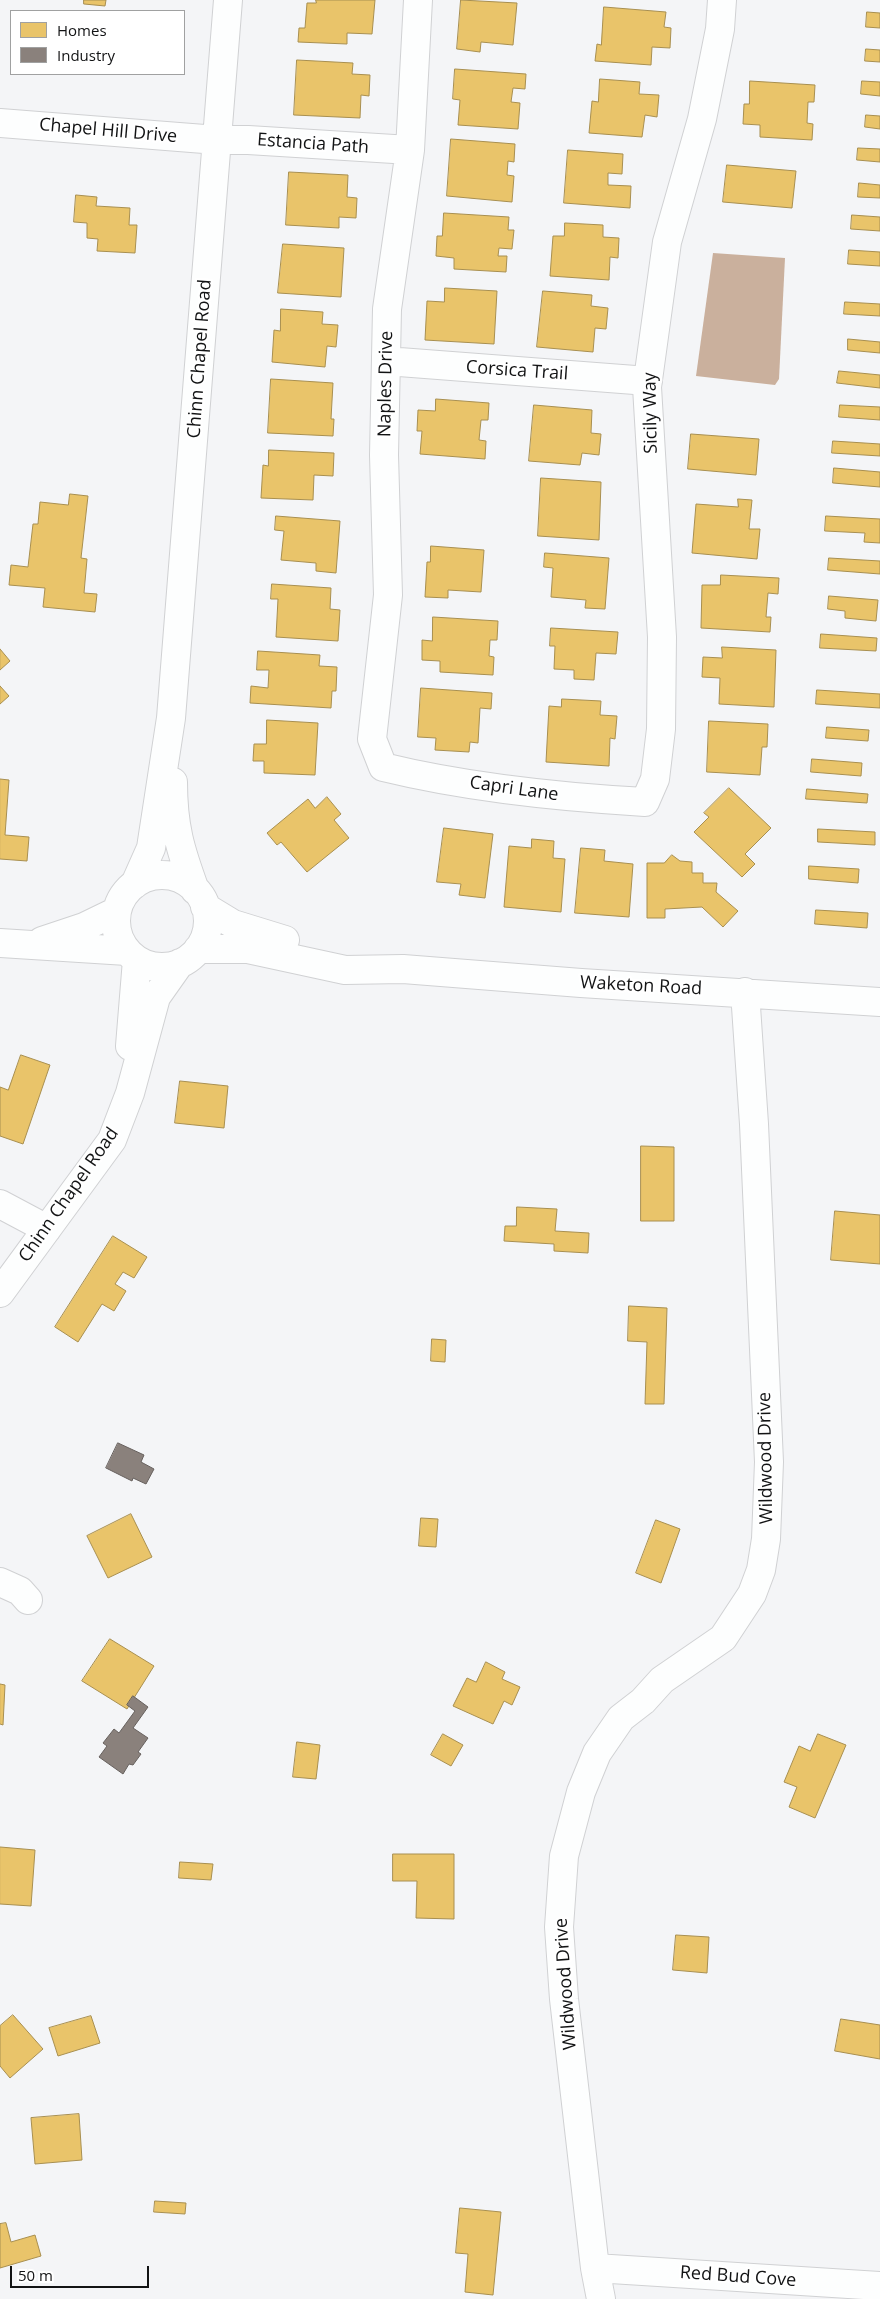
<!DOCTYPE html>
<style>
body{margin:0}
#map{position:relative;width:880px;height:2299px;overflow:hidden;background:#f4f5f7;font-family:"Open Sans",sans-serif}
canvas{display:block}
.legend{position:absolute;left:10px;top:10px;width:175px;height:65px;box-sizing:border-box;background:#fff;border:1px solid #a0a1a1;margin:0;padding:6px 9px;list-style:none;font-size:15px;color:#121314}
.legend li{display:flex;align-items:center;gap:10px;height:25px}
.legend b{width:25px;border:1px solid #a0a1a1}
.scale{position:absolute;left:10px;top:2266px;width:139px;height:22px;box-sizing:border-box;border:2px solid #121314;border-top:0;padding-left:6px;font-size:15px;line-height:18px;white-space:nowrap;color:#121314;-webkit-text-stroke:4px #fff;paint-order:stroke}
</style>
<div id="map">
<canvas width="880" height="2299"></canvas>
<ul class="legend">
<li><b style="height:14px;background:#e9c46a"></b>Homes</li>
<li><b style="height:14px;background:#8a817c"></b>Industry</li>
</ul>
<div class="scale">50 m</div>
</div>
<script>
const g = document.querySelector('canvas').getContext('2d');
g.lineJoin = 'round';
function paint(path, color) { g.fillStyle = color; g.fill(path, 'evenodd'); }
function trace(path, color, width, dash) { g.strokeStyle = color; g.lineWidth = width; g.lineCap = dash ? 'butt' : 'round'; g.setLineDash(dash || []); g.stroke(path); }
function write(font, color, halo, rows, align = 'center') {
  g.font = font + ' "Open Sans",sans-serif'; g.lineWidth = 5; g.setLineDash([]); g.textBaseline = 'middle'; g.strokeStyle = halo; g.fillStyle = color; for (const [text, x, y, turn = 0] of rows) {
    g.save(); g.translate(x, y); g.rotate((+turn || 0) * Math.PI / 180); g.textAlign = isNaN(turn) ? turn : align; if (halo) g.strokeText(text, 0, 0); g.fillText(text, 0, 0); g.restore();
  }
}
paint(new Path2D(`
 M713 253 785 258 779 379 775 385 696 376Z`), '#cab09d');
const homes = new Path2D(`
 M84 0H106L105 6 84 4Z
 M316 0H375L372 34 347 33V44L298 42 299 28H305L307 3H316Z
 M461 0 517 3 513 45 481 42 480 52 457 49Z
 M604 7 666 12 664 27 671 28 670 48 652 47 651 65 595 61 597 44 601 45Z
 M867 12 880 13V28L866 27Z
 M866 49 880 50V62L865 61Z
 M297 60 353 63 352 74 370 75 369 96 361 95 360 118 294 115Z
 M455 69 526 74 525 89 513 88 511 102 520 103 518 129 458 125 460 100 453 99Z
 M600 79 640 82 639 94 659 95 657 117 645 115 642 137 589 133 592 101 598 102Z
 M750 81 815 85 814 102H808L807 123 813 124 812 140 760 137V125L743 124 744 104H749Z
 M862 81 880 82V96L861 94Z
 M866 115 880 116V129L865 127Z
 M451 139 515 144 514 162 508 161 507 175 514 176 512 202 447 196Z
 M858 148 880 149V162L857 160Z
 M568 150 623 154 622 174 608 173V185L631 186 630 208 564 203Z
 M727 165 796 171 792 208 723 202Z
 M289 172 348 175 347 197 357 198 356 218 339 217V228L286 225Z
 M859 183 880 185V198L858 197Z
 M76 195 97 197 96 206 130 208 129 225H137L135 253 97 251 98 239 87 238V223L74 222Z
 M444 213 509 217 508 230H514L512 249 499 248 498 256H507L506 272 454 269V258L436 256 437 236H442Z
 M852 215 880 217V231L851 229Z
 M565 223 603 225V237L619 238 618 258 610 257 609 280 550 276 553 236H564Z
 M283 244 344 248 341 297 278 293Z
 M849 250 880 252V266L848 264Z
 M445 288 497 291 494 344 425 340 427 301 444 302Z
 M543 291 592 295 591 306 608 308 606 329 595 328 593 352 537 347Z
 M845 302 880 304V316L844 314Z
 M281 309 323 312 322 324 338 325 336 347 327 346 325 367 272 362 274 330 280 331Z
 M848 339 880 342V353L848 350Z
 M839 371 880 375V388L837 383Z
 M271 379 333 383 331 419H334L333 436 268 433Z
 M436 399 489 403 488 420H481L479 440 486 441 485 459 420 454 422 431H417L418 410 435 411Z
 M534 405 592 410 591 433 601 434 599 455 582 453 580 465 529 461Z
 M840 405 880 407V420L839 417Z
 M691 434 759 439 756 475 688 469Z
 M833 441 880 444V456L832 453Z
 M269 450 334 453 333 476 314 475 313 500 261 498 263 465 268 466Z
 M834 468 880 472V487L833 483Z
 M541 478 601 482 599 540 538 536Z
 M70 494 88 496 81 558 87 559 84 593 97 594 95 612 43 607 45 588 9 585 11 565 28 567 33 524H38L40 502 68 505Z
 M738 499 752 500 749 529H760L757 559 692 553 696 504 738 507Z
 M276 516 340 521 336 573 316 571V563L281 560 284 531 275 530Z
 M826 516 880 519V543L864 542 865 533 825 531Z
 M431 546 484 550 481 592 448 590V598L425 597 427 562H430Z
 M545 553 609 558 605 609 585 608 586 600 551 597 553 568 544 567Z
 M829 558 880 561V574L828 570Z
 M721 575 779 578 778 594 768 593 766 617H771L770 632 701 628 702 585H720Z
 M272 584 331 588 330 609 340 610 338 641 276 637 278 599H271Z
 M829 596 878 600 876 621 845 618V611L828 609Z
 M433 617 498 621 497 640H490L489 656 494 657 493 675 440 672V661L422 660V640L432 641Z
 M551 628 618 632 616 654 596 653 594 680 574 679V670L554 669 555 646H550Z
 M821 634 877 638 876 651 820 648Z
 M722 647 776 650 774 707 719 704 720 678 702 677 703 657 722 658Z
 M0 649 10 661 0 670Z
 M258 651 320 655 319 666 337 667 336 691H332L331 708 250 703 251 686 268 688 269 670H257Z
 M0 686 9 696 0 704Z
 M421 688 492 693 491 709 480 708 478 743 470 742 469 752 435 750 436 738 418 737Z
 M817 690 880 694V708L816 704Z
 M562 699 601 701 600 715 617 716 615 739 610 738 609 766 546 762 549 706 561 707Z
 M267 720 318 723 315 775 264 773V761H253L254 744H266Z
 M709 721 768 724 767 747H762L760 775 707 772Z
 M827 727 869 730 868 741 826 738Z
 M812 759 862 763 861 776 811 772Z
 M0 779 9 780 5 835 29 837 27 861 0 859Z
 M729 788 771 828 745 854 755 864 742 877 694 832 709 817 704 813Z
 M807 789 868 794 867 803 806 799Z
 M327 797 341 814 334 820 349 838 307 872 281 842 277 845 267 833 308 799 315 808Z
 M444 828 493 834 485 898 459 895 461 884 437 882Z
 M818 829 875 832V845L818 842Z
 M532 839 554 841 553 858 565 859 561 912 504 907 509 846 531 848Z
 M581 848 605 850 604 861 633 864 629 917 575 913Z
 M672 855 680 861 692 862V873H703V883H717L716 892 738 911 723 927 702 907 665 909V918H647V863H664Z
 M809 866 859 869 858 883 809 879Z
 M816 910 868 913 867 928 815 924Z
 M21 1055 50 1065 23 1144 0 1136V1087L8 1090Z
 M180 1081 228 1086 224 1128 175 1123Z
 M641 1146 674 1147V1221H641Z
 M517 1207 557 1209 555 1231 589 1233 588 1253 554 1251V1244L504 1241 505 1226H516Z
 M835 1211 880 1215V1264L831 1260Z
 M113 1236 147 1257 134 1278 123 1272 115 1284 126 1291 114 1311 102 1304 78 1342 55 1327Z
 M629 1306 667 1308 664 1404H645L647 1342 628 1341Z
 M432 1339 446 1340 445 1362 431 1361Z
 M131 1514 152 1557 108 1578 87 1536Z
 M421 1518 438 1519 436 1547 419 1546Z
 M656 1520 680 1529 661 1583 636 1573Z
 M110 1639 154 1666 127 1709 82 1681Z
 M486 1662 505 1672 502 1679 520 1687 512 1705 504 1701 493 1724 453 1706 467 1678 476 1682Z
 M0 1684 5 1685 3 1725 0 1724Z
 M443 1734 463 1745 451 1766 431 1755Z
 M818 1734 846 1745 815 1818 789 1807 797 1787 784 1782 799 1746 810 1751Z
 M297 1742 320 1745 316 1779 293 1777Z
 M0 1847 35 1850 31 1906 0 1904Z
 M393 1854H454V1919L416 1918 417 1881H393Z
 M180 1862 213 1864 211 1880 179 1878Z
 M676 1935 709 1937 707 1973 673 1970Z
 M13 2015 43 2049 10 2078 0 2066V2026Z
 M91 2016 100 2043 58 2056 49 2028Z
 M841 2019 880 2025V2059L835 2051Z
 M79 2114 82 2160 35 2164 31 2118Z
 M155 2201 186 2203 185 2214 154 2212Z
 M460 2208 501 2212 493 2295 465 2292 468 2254 456 2253Z
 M6 2223 11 2242 35 2235 41 2256 0 2268V2224Z`);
paint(homes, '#e9c46a');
trace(homes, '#a88f50', 1);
const industry = new Path2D(`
 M118 1443 144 1455 141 1462 154 1469 146 1484 133 1478 132 1481 106 1468Z
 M133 1696 148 1707 133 1728 148 1738 138 1752 141 1754 133 1765 129 1764 123 1774 99 1757 107 1746 103 1743 114 1729 119 1733 135 1711 127 1705Z`);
paint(industry, '#8a817c');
trace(industry, '#66605d', 1);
const minor = new Path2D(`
 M418 0 410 150 387 309 384 455 388 595 372 739 383 767C469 788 558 797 645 802L655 779 661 729 662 637 647 387 667 242 702 119 720 29 722 0
 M0 123 217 140H248L410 150
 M386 361 648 381
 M173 782C173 826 180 849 195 890
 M116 921a46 46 0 1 1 92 0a46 46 0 1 1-92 0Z
 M135 884 151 848 171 718 228 0
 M205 907 233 924 285 940
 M42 941 84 927 117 911
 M0 943 127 951
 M198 949H248L345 970 403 969 581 983 880 1002
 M130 1046 137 960
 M0 1204 47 1229
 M0 1293 112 1140 130 1093 156 997 180 963
 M0 1582 20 1591 28 1600
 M595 2268 880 2286
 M601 2299 595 2268 564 1999 559 1927 564 1856 581 1792 597 1753 621 1718 643 1701 662 1680 723 1638 752 1594 761 1570 766 1539 769 1462 754 1124 745 992`);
trace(minor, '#d0d1d3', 30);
trace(minor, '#fdfefe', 28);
write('18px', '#121314', '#fff', [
 ["Chapel Hill Drive",108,131,5],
 ["Estancia Path",313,144,4],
 ["Chinn Chapel Road",200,359,-86],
 ["Corsica Trail",517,371,4],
 ["Naples Drive",386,384,-89],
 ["Sicily Way",651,413,-91],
 ["Capri Lane",514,789,8],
 ["Waketon Road",641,986,3],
 ["Chinn Chapel Road",69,1195,-55],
 ["Wildwood Drive",766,1458,-91],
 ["Wildwood Drive",566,1984,-94],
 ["Red Bud Cove",738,2277,4]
]);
</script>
